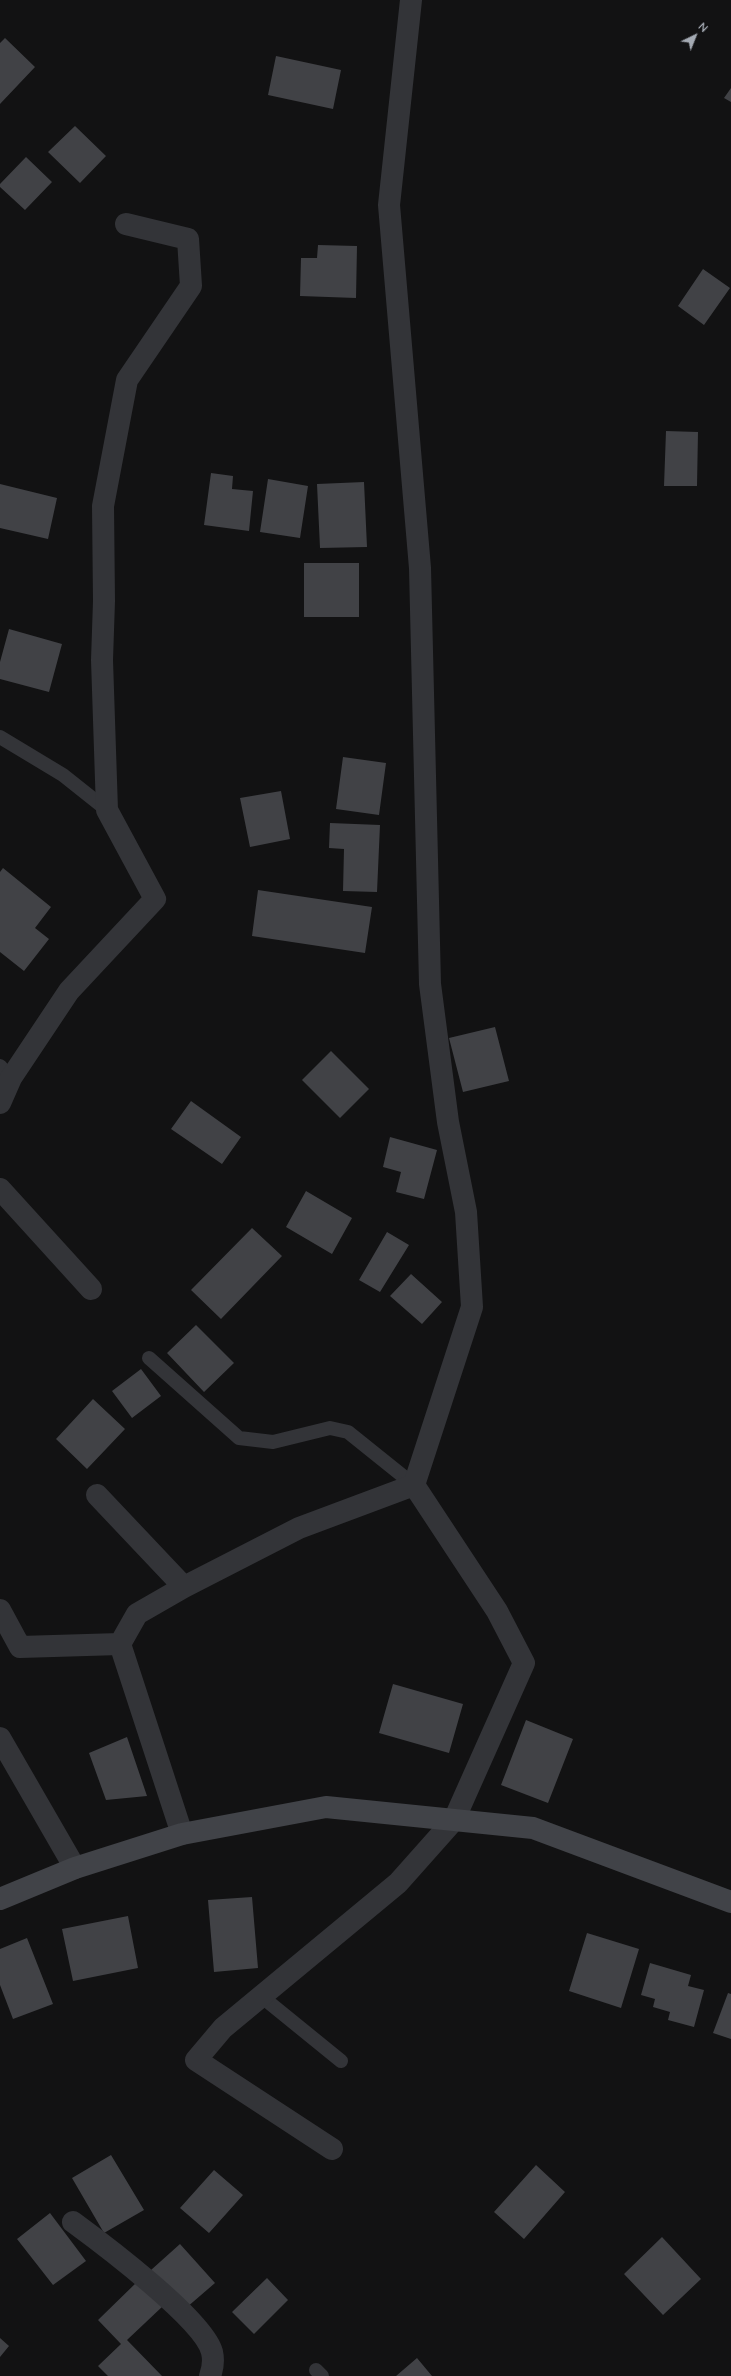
<!DOCTYPE html>
<style>
body{margin:0}
#map{position:relative;width:731px;height:2376px;overflow:hidden;background:#121213;font-family:Quicksand,sans-serif}
canvas{display:block}
.north{position:absolute;left:675px;top:16px;width:40px;height:40px;-webkit-text-stroke:3px #0d0d0e;paint-order:stroke;rotate:43deg;font-size:11px;font-weight:700;line-height:16px;text-align:center;color:#a4aab3}
.north::after{content:'';display:block;margin:auto;width:14px;height:18px;background:#a4aab3;clip-path:polygon(50% 0,100% 100%,50% 72%,0 100%)}
</style>
<div id="map">
<canvas width="731" height="2376"></canvas>
<div class="north">N</div>
</div>
<script>
const g = document.querySelector('canvas').getContext('2d');
g.lineJoin = 'round';
function paint(path, color) { g.fillStyle = color; g.fill(path, 'evenodd'); }
function trace(path, color, width, dash) { g.strokeStyle = color; g.lineWidth = width; g.lineCap = dash ? 'butt' : 'round'; g.setLineDash(dash || []); g.stroke(path); }
paint(new Path2D(`
 M5 38 35 67 0 104V43Z
 M276 56 341 70 333 109 268 95Z
 M731 88V102L724 98Z
 M75 126 106 156 80 183 48 152Z
 M26 157 52 182 25 210 0 187V184Z
 M318 245 357 246 356 298 300 296 301 258H317Z
 M703 269 730 288 704 325 678 306Z
 M666 431 698 432 697 486H664Z
 M211 473 233 476 232 489 253 491 249 531 204 525Z
 M268 479 308 486 300 538 260 532Z
 M364 482 367 547 320 548 317 484Z
 M0 484 57 498 48 539 0 528Z
 M304 563H359V617H304Z
 M9 629 62 644 49 692 0 679V662Z
 M343 757 386 763 379 815 336 809Z
 M281 791 290 839 250 847 240 798Z
 M330 823 380 825 377 892 343 891 344 849 329 848Z
 M3 868 51 907 35 928 49 939 24 971 0 952V872Z
 M258 890 372 907 365 953 252 936Z
 M495 1027 509 1081 463 1092 449 1038Z
 M331 1051 369 1089 340 1118 302 1080Z
 M191 1101 241 1137 222 1164 171 1129Z
 M390 1137 437 1150 424 1199 396 1192 401 1172 383 1167Z
 M306 1191 352 1218 332 1254 286 1227Z
 M252 1228 282 1256 221 1319 191 1290Z
 M387 1232 409 1245 380 1292 359 1280Z
 M411 1274 442 1302 422 1324 390 1296Z
 M196 1325 234 1363 204 1392 167 1353Z
 M141 1369 161 1396 132 1418 112 1391Z
 M93 1399 125 1429 87 1469 56 1439Z
 M393 1684 463 1704 449 1753 379 1733Z
 M526 1720 573 1739 548 1803 501 1785Z
 M127 1737 147 1796 106 1800 89 1753Z
 M252 1897 258 1968 214 1972 208 1900Z
 M128 1916 138 1968 73 1981 62 1929Z
 M587 1933 639 1949 621 2008 569 1991Z
 M27 1938 53 2004 13 2019 0 1985V1949Z
 M650 1963 691 1975 688 1986 704 1990 694 2027 668 2020 670 2012 653 2007 655 1999 641 1995Z
 M728 1993 731 1994V2039L713 2033Z
 M111 2155 144 2210 104 2233 72 2178Z
 M536 2165 565 2192 524 2239 494 2212Z
 M214 2170 243 2195 209 2233 180 2208Z
 M50 2213 86 2261 53 2285 17 2239Z
 M662 2237 701 2279 663 2315 624 2274Z
 M180 2244 215 2283 186 2308 151 2270Z
 M267 2278 288 2300 254 2334 232 2312Z
 M138 2281 163 2306 127 2340 162 2376H108L98 2366 121 2344 98 2320Z
 M0 2338 9 2346 0 2357Z
 M417 2358 432 2376H396Z`), '#414246');
trace(new Path2D(`
 M0 737 63 775 107 810
 M0 1066 11 1078
 M149 1358 239 1438 273 1442 330 1428 348 1432 414 1485
 M261 1996 341 2061
 M316 2370 322 2376`), '#333438', 14);
trace(new Path2D(`
 M0 1103 11 1078 69 991 155 899 107 810 102 660 104 601 103 506 127 380 191 286 188 239 126 224
 M0 1189 91 1289
 M97 1495 184 1587
 M0 1610 20 1647 120 1644
 M0 1738 75 1868
 M182 1834 120 1644 137 1614 184 1587 299 1528 414 1485
 M332 2149 196 2060 223 2028 398 1883 454 1820 524 1663 497 1611 414 1485 472 1307 466 1212 448 1122 430 984 420 568 389 205 411 0
 M73 2222C103 2244 204 2320 212 2352 214 2361 213 2368 210 2376`), '#333438', 22);
trace(new Path2D(`
 M0 1899 75 1868 182 1834 326 1807 533 1828 731 1902`), '#414348', 22);
</script>
